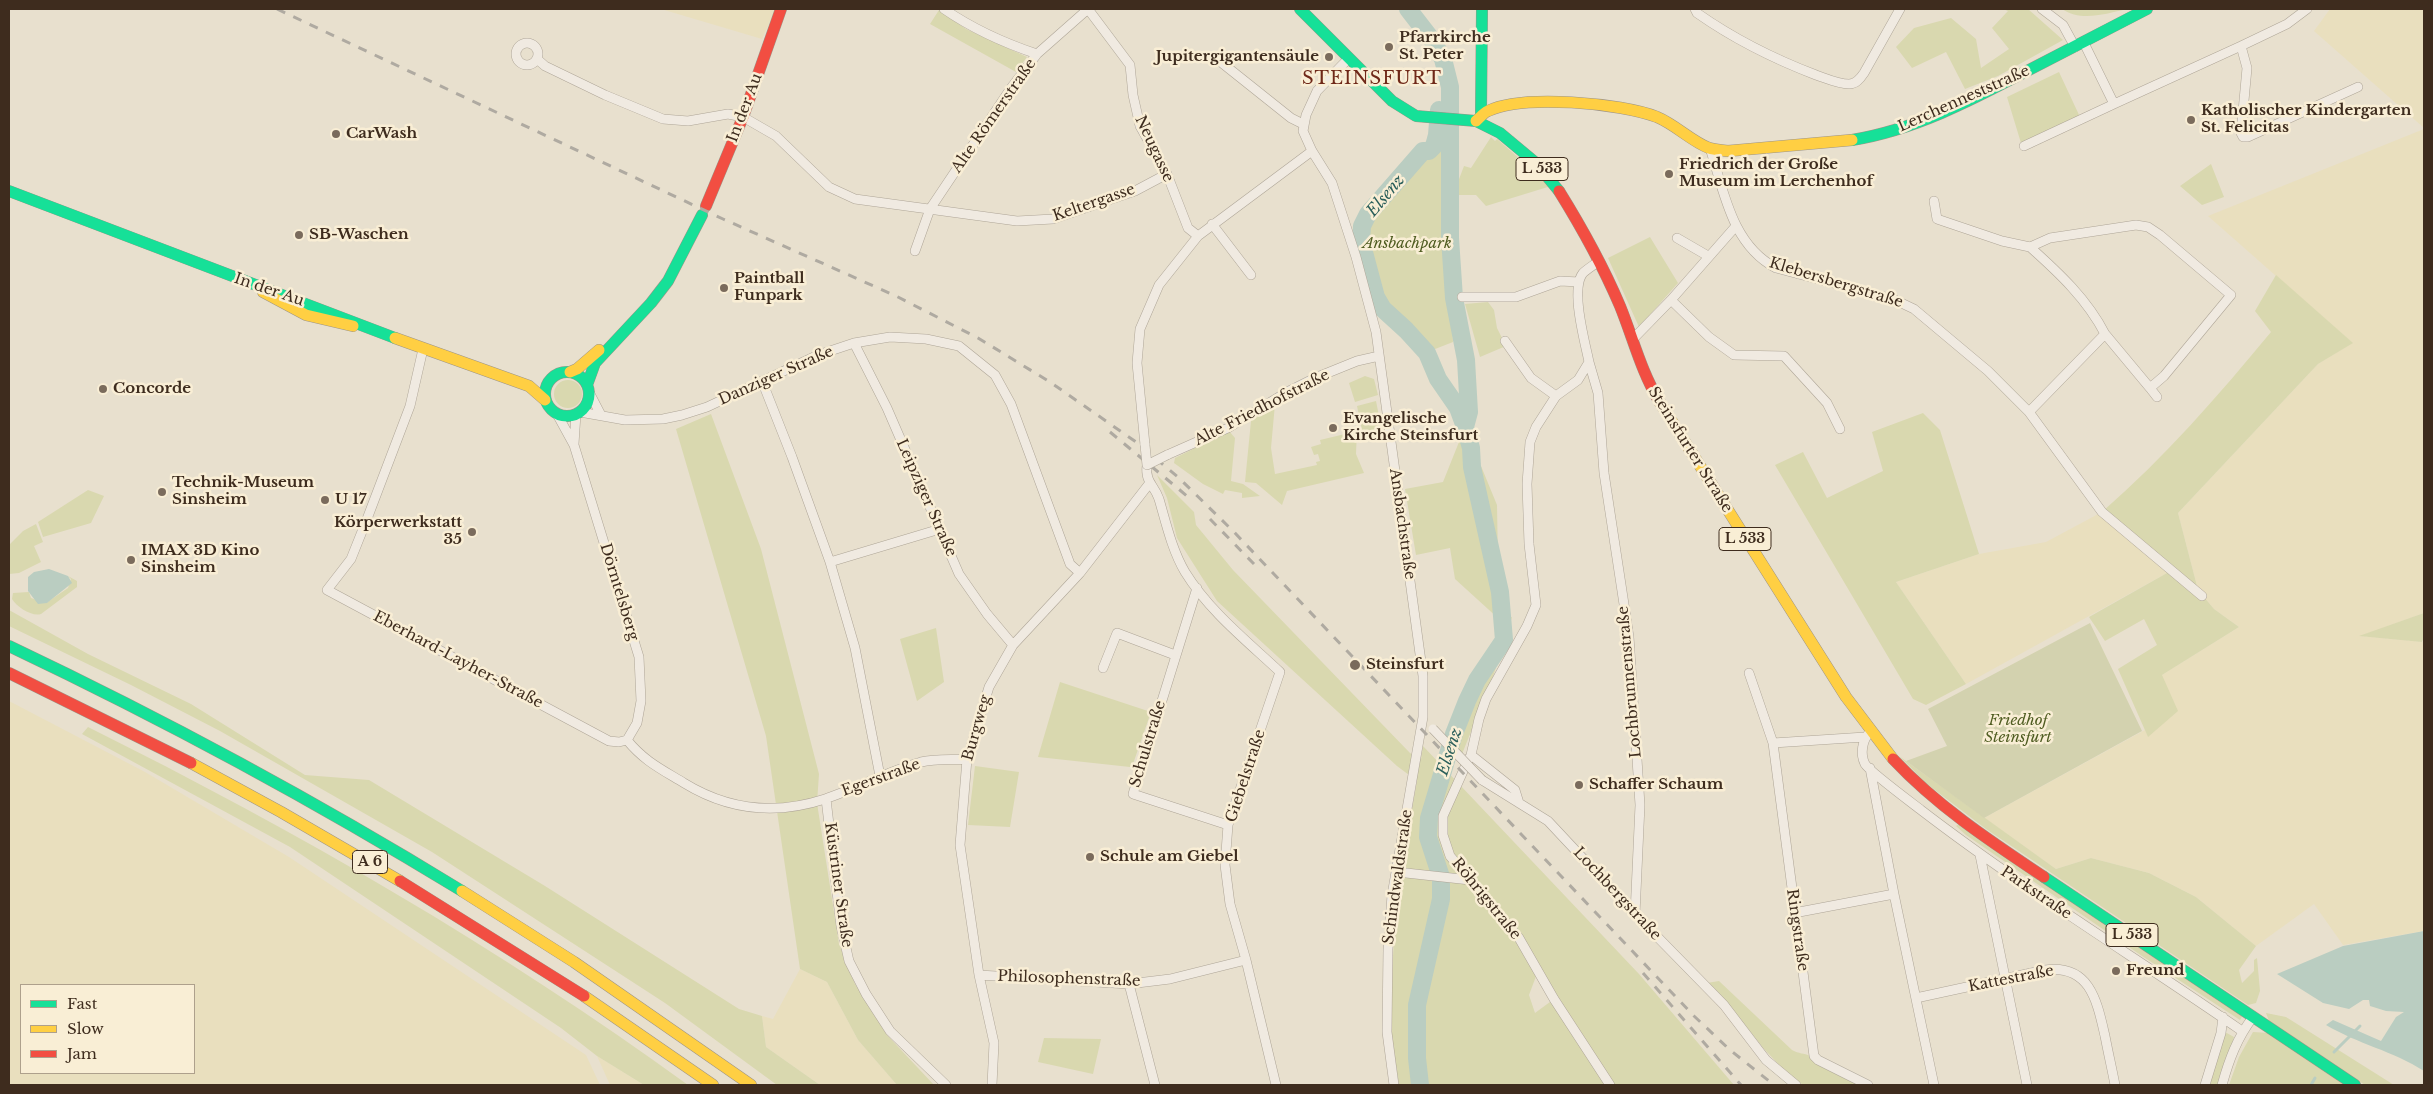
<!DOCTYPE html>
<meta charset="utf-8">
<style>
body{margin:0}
#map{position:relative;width:2433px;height:1094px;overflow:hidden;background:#e8e0ce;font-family:"Libre Baskerville",serif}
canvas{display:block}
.frame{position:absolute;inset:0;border:10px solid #3e2c1e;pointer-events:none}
.legend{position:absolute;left:20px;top:984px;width:175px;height:90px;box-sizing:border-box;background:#f9eed5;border:1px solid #aea08c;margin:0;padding:6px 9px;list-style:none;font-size:15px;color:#3e2c1e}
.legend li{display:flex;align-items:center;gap:10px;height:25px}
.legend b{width:25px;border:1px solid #aea08c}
</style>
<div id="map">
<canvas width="2433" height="1094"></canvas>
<div class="frame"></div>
<ul class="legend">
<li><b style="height:6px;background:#16e098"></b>Fast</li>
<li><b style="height:6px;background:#ffcf43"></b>Slow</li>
<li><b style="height:6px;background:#f24e42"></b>Jam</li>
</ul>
</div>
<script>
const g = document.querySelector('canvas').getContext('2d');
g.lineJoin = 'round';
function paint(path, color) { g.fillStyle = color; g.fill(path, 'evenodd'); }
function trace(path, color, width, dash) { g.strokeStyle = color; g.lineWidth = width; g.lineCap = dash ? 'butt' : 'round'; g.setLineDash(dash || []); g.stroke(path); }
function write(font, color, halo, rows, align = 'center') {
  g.font = font + ' "Libre Baskerville",serif'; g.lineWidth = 5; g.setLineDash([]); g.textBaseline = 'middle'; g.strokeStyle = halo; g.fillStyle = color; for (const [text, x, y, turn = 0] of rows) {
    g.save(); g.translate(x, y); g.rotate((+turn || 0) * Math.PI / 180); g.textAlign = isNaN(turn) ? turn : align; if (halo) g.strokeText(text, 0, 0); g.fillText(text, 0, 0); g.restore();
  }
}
paint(new Path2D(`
 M661 9H776L762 39Z
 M2330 9H2424V128L2314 31Z
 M2424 129V613L2361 636 2424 642V931L2343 945 2314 904 2256 946 2196 897 2149 873 2091 858 2056 869 1984 818 2145 730 2148 736 2162 675 2239 627 2214 609 2198 590 2178 513 2318 364 2352 343 2208 216Z
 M2102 512 2167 573 1966 684 1896 582 1979 554 2046 542Z
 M9 701 145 772 289 857 586 1055 600 1085H10ZM21 985H194V1073H21Z
 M800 969 827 982 858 1040 897 1085H820L766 1047 762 1016 773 1019Z
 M597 1056 644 1085H610Z`), '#e9dfbe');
paint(new Path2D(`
 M2003 9H2028L2063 40 1998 76 1965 89 1946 52 1912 68 1896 47 1914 28 1951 18 1976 39 1981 68 2009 49 1992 28 2008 11Z
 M2062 9H2127C2105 14 2081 22 2062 9Z
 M939 10 966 29 1027 57 1016 72 930 24Z
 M2059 72 2080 117 2021 143 2007 97Z
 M1491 137 1495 141 1497 139 1551 186 1486 206 1476 195H1453L1464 166 1471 168Z
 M1447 141 1445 202 1453 342 1430 351 1378 297 1363 242 1365 226 1438 145Z
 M2211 164 2224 197 2202 205 2180 186Z
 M1650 237 1678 283 1639 327 1608 258Z
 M2276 275 2353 343 2318 364 2178 513 2198 590 2214 609 2239 627 2162 675 2178 711 2148 737 2118 669 2157 645 2144 619 2105 641 2089 617 2167 573 2102 512C2165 457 2218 396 2271 332L2255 311Z
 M1488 302 1494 310 1497 328 1506 346 1480 357 1465 304Z
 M1365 376 1374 379 1378 395 1355 402 1349 383Z
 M554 394a14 14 0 1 1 28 0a14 14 0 1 1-28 0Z
 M1376 401 1382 431 1363 435 1357 406Z
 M1275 404 1271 448 1275 474 1317 465 1316 462 1320 461 1318 454 1314 455 1311 447 1321 444 1320 440 1345 434 1346 437 1351 435 1350 432 1357 430 1356 454 1364 473 1287 491 1282 505 1256 483 1245 482 1251 421Z
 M1923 413 1940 430 1979 554 1896 582 1966 684 1926 705 1913 699 1775 465 1803 452 1827 498 1883 471 1872 432Z
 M711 414 761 549 819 774 817 803 839 944 855 984 887 1035 934 1085H897L858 1040 827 982 800 969 766 736 676 429Z
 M1465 427 1497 505 1499 619 1512 617 1493 677 1462 754 1447 739 1465 697 1478 675 1500 649 1499 619 1455 579 1450 548 1416 555 1405 489 1443 482Z
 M1229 431 1235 438 1231 481 1243 484 1260 496 1242 498V493L1225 490 1223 494 1203 484 1174 463 1175 458Z
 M1157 475 1194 512 1196 525 1233 570 1410 753 1421 759 1423 746 1639 974 1734 1085H1399L1391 1034V983L1398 887 1417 781 1397 766 1217 601 1177 538 1167 498ZM1538 971 1554 999 1535 1013 1529 995Z
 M88 490 104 496 91 523 43 537 38 522Z
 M36 524 43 542 34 546 41 562 19 573 9 574V545L23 531Z
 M68 576 77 581V587L41 614C32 617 17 607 12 599L13 593 29 592 31 598 46 603 68 588 71 579Z
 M9 610 88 654 191 704 305 775 369 780 545 886 739 1009 762 1016 766 1047 820 1085H777L665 1003 432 852 220 731 131 685 9 626Z
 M2424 613V637L2422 642 2359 636Z
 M936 628 944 682 917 701 900 639Z
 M1060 682 1151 712 1133 764 1130 767 1038 757Z
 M88 727C297 831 500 948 688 1085H644L597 1056 561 1028 290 847 82 734Z
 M1899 756 2056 869 2091 858 2149 873 2196 897 2256 946 2239 970 2242 983 2254 971V960L2257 958 2260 991 2256 1003 2248 1005 1986 829 1927 784Z
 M975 766 1019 772 1010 827 968 825Z
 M1960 823 2243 1015 2240 1020 2142 956 1966 835 1956 826Z
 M1719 981 1792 1050C1799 1054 1804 1053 1810 1056 1828 1066 1844 1076 1863 1085H1803L1785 1071 1764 1049 1744 1024 1707 983Z
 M2266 1013 2286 1017 2394 1085H2365L2269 1021Z
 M2225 1032 2234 1037 2220 1085H2209Z
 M2253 1032 2269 1033 2346 1085H2229L2239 1057Z
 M1044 1038 1101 1039 1093 1074 1038 1062Z`), '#d9d8af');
paint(new Path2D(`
 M2090 623 2142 731 1984 818 1906 761 1947 746 1928 709Z`), '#d3d2af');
paint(new Path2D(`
 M49 569 68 576 72 583 47 603 38 604 28 591V577L34 572Z
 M2424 931V1071C2393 1051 2358 1044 2326 1025L2333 1020 2381 1041 2396 1017 2404 1012 2386 1011 2370 1006 2369 1000H2363L2349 1009 2323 1003 2277 974 2343 946Z`), '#bacdc1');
trace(new Path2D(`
 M2334 1052 2360 1026
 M2311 1085 2315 1078`), '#bacdc1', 3);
trace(new Path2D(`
 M1408 9 1432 40 1443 59 1450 87V238L1454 298 1466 360 1469 412 1465 427 1471 448 1472 467 1500 592 1504 640 1477 680 1467 701 1454 734 1429 818 1428 837 1441 877V899L1417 1005V1058L1420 1085
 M1439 110 1437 135 1434 146 1429 151H1423L1368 214 1362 226 1361 241 1376 297 1383 309 1406 330 1427 353 1438 379 1458 408 1465 427`), '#bacdc1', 18);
const street = new Path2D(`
 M944 9C973 29 1004 43 1037 54
 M1088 9 1130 65 1133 95 1140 126 1167 174 1188 228 1198 236
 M1695 9 1697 13C1734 39 1774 59 1816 75 1825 78 1838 84 1849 84 1856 84 1860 79 1864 73L1900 9
 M2042 9 2063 25 2075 47
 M2084 43 2114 104 2241 46 2247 68 2241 133 2243 137H2248L2358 87
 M516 54a11 11 0 1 1 22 0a11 11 0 1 1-22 0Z
 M2241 46 2287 24 2307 9
 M1349 58 1317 91 1306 115 1303 131 1312 151 1332 183 1356 257 1376 332 1423 676V717L1392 895 1388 949 1387 1032 1394 1085
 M537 59 545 66 605 95 663 119 688 121 728 114 743 117 776 136 829 187 855 199 1017 221 1053 219 1135 191 1167 174
 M1217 59 1291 118 1303 124
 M2024 146 2114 104
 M1710 148C1724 192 1732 245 1776 268L1893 299 1914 309 1988 371 2029 412 2102 512 2202 596
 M1934 201 1937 219 2002 241 2030 247 2050 238 2136 225 2148 227 2160 235 2231 295 2164 376 2150 388 2105 334 2029 412
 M1212 224 1251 275
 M1677 238 1708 256
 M2030 247C2059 273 2087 299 2105 334
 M915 251 930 209 1011 88 1037 54 1088 9
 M1462 297H1516L1560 281 1579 282
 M1671 300 1709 337 1734 355 1784 356 1827 403 1840 429
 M1632 340 1671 300 1736 226
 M1505 341 1531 378 1556 396
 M854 343 887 408 959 574 987 614 1013 645
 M423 349 410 406 367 519 351 559 327 590 609 741 619 742 627 740
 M1589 362 1598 393 1604 473 1629 637 1640 805 1635 914
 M762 381 792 457 830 562 855 648 880 776
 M2150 388 2157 397
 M589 392 601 415
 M580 412 625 420 663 419 682 415 707 407 818 355 854 343 890 337 926 339 959 346 995 375 1011 404 1070 564 1080 573
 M557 414 574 445 639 657 641 701 637 723 627 740
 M574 444 576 414
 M1145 445 1137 363 1140 329 1159 285 1198 236 1312 151
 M1167 455 1228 428 1287 392 1315 378 1357 361 1379 356
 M1147 465C1145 483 1154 484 1159 499 1166 523 1172 550 1185 572 1209 611 1247 641 1280 672L1228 825 1225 865 1230 904 1246 960 1276 1085
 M830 562 940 529
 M1197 588 1133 794 1228 825
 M1103 668 1117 633 1175 655
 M1749 673 1773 743 1814 1056 1818 1060 1868 1085
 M1870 732C1862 740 1860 754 1865 764 1869 771 1912 803 1921 810 2024 889 2135 957 2242 1031
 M627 740C644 761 661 769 684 783 728 810 776 815 825 799 858 788 888 771 921 762 935 759 952 760 967 759
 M1773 743 1865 737
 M1469 758 1443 816V835L1450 856 1519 938 1554 999 1610 1085
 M1870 768 1894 894 1934 1085
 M1482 780 1548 821 1635 914 1724 1005 1766 1060 1796 1085
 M826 799 841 926 849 961 866 994 890 1031 946 1085
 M1519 803 1515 790 1471 755 1479 719 1486 699 1527 626 1536 605 1529 544 1527 484 1530 442 1536 427 1556 396 1578 380 1589 362C1585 342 1570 289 1583 273 1587 269 1594 265 1599 261
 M1980 855 2027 1085
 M1397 872 1470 880
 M1794 913 1894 894
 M979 975 1129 984 1170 979 1246 960
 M1129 984 1155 1085
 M1916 998 2045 970C2090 964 2097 1001 2105 1036 2108 1052 2112 1069 2115 1085
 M992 1085 994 1043 979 975 960 845 967 759 989 687 1013 645 1080 573 1149 484
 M2205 1085 2221 1033 2223 1017
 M2222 1085C2229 1060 2237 1038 2253 1017`);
const fast = new Path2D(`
 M1300 9 1392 101 1416 116 1476 121 1500 133 1536 163 1559 191
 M1481 113 1482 9
 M1852 140C1914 130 1970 101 2025 72 2066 51 2106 30 2147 9
 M9 191 395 338
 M545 394a22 22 0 1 1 44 0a22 22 0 1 1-44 0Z
 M587 385 595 363 651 303 668 281 702 215
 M9 646C165 720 315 801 462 891
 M2044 877 2355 1085`);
const slow = new Path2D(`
 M1476 121C1480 118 1483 113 1488 111 1522 94 1621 103 1657 117 1676 125 1691 141 1709 148 1715 150 1722 150 1728 151L1852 140
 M263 292 306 315 353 326
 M395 338 529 386 545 400
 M570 372 577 369 599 350
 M1659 401 1846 697 1893 759
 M191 763 281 812 400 881
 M462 891 574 962 751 1085
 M584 996 713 1085`);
const jam = new Path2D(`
 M1559 191C1582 228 1603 266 1620 306 1633 338 1641 371 1659 401
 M706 206 743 117 781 9
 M9 673 191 763
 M1893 759C1937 806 1990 841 2044 877
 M400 881 584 996`);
trace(street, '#aea597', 10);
trace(fast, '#9d9487', 12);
trace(slow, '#9d9487', 12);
trace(jam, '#9d9487', 12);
trace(street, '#f0eae1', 9);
trace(fast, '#16e098', 11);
trace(slow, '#ffcf43', 11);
trace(jam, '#f24e42', 11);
trace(new Path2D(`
 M277 9 723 219 896 296 978 338 1050 382 1136 442 1179 478 1234 532 1694 1016 1730 1050 1774 1085
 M1110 432 1187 496
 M1210 519 1254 564
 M1643 973 1741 1085`), '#afaaa1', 3, [9, 9]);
const streetBridge = new Path2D(`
 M1145 445 1147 465 1167 455
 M1433 729 1482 780`);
trace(streetBridge, '#aea597', 10, []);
trace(streetBridge, '#f0eae1', 9);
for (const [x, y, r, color] of [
 [1389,47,5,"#7a6b5c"],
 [1329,57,5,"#7a6b5c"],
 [2191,120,5,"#7a6b5c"],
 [336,134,5,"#7a6b5c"],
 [1669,174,5,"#7a6b5c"],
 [299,235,5,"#7a6b5c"],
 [724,288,5,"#7a6b5c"],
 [103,389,5,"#7a6b5c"],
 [1333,428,5,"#7a6b5c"],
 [162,492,5,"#7a6b5c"],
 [325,500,5,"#7a6b5c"],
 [472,532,5,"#7a6b5c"],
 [131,560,5,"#7a6b5c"],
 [1355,665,6,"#7a6b5c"],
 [1579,785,5,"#7a6b5c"],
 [1090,857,5,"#7a6b5c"],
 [2116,971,5,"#7a6b5c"]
]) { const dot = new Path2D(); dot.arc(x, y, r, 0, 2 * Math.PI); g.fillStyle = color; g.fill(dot); trace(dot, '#f9eed5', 2); }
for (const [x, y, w] of [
 [1542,169,52],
 [1745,539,52],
 [370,862,35],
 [2132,935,52]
]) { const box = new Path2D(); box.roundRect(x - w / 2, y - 11.5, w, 23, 4); g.fillStyle = '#f9eed5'; g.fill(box); trace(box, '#3e2c1e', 1); }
write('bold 14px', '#3e2c1e', null, [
 ["L 533",1542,169],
 ["L 533",1745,539],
 ["A 6",370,862],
 ["L 533",2132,935]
]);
write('bold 15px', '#3e2c1e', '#f9eed5', [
 ["Pfarrkirche",1399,38],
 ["St. Peter",1399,55],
 ["Jupitergigantensäule",1319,57,"right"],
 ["Katholischer Kindergarten",2201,111],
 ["St. Felicitas",2201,128],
 ["CarWash",346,134],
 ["Friedrich der Große",1679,165],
 ["Museum im Lerchenhof",1679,182],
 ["SB-Waschen",309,235],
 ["Paintball",734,279],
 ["Funpark",734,296],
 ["Concorde",113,389],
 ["Evangelische",1343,419],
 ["Kirche Steinsfurt",1343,436],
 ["Technik-Museum",172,483],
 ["Sinsheim",172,500],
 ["U 17",335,500],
 ["Körperwerkstatt",462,523,"right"],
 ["35",462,540,"right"],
 ["IMAX 3D Kino",141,551],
 ["Sinsheim",141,568],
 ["Steinsfurt",1366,665],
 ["Schaffer Schaum",1589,785],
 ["Schule am Giebel",1100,857],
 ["Freund",2126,971]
], 'left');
write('15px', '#3e2c1e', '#f9eed5', [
 ["Lerchenneststraße",1964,99,-24],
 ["In der Au",745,108,-69],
 ["Alte Römerstraße",994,116,-55],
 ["Neugasse",1154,149,65],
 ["Keltergasse",1094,203,-19],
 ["Klebersbergstraße",1836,283,17],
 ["In der Au",269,290,19],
 ["Danziger Straße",776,376,-24],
 ["Alte Friedhofstraße",1262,408,-27],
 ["Steinsfurter Straße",1690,450,58],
 ["Leipziger Straße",926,498,66],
 ["Ansbachstraße",1402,524,82],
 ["Dörntelsberg",619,592,73],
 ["Eberhard-Layher-Straße",458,660,28],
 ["Lochbrunnenstraße",1630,682,-95],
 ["Burgweg",977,728,-74],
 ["Schulstraße",1148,744,-73],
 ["Giebelstraße",1246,776,-72],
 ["Egerstraße",881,778,-20],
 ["Schindwaldstraße",1398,877,-82],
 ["Küstriner Straße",838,885,82],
 ["Parkstraße",2036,893,34],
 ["Lochbergstraße",1617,894,47],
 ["Röhrigstraße",1486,899,51],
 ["Ringstraße",1797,930,82],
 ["Philosophenstraße",1069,979,2],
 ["Kattestraße",2011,979,-11]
]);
write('italic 15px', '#505d22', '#f9eed5', [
 ["Ansbachpark",1407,244],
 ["Friedhof",2018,721],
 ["Steinsfurt",2018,738]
]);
write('italic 16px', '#2b5f5b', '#f9eed5', [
 ["Elsenz",1386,196,-50],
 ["Elsenz",1450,752,-72]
]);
g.letterSpacing = '1px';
write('18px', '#6f2818', '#f9eed5', [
 ["STEINSFURT",1372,79]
]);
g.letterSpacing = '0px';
</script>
